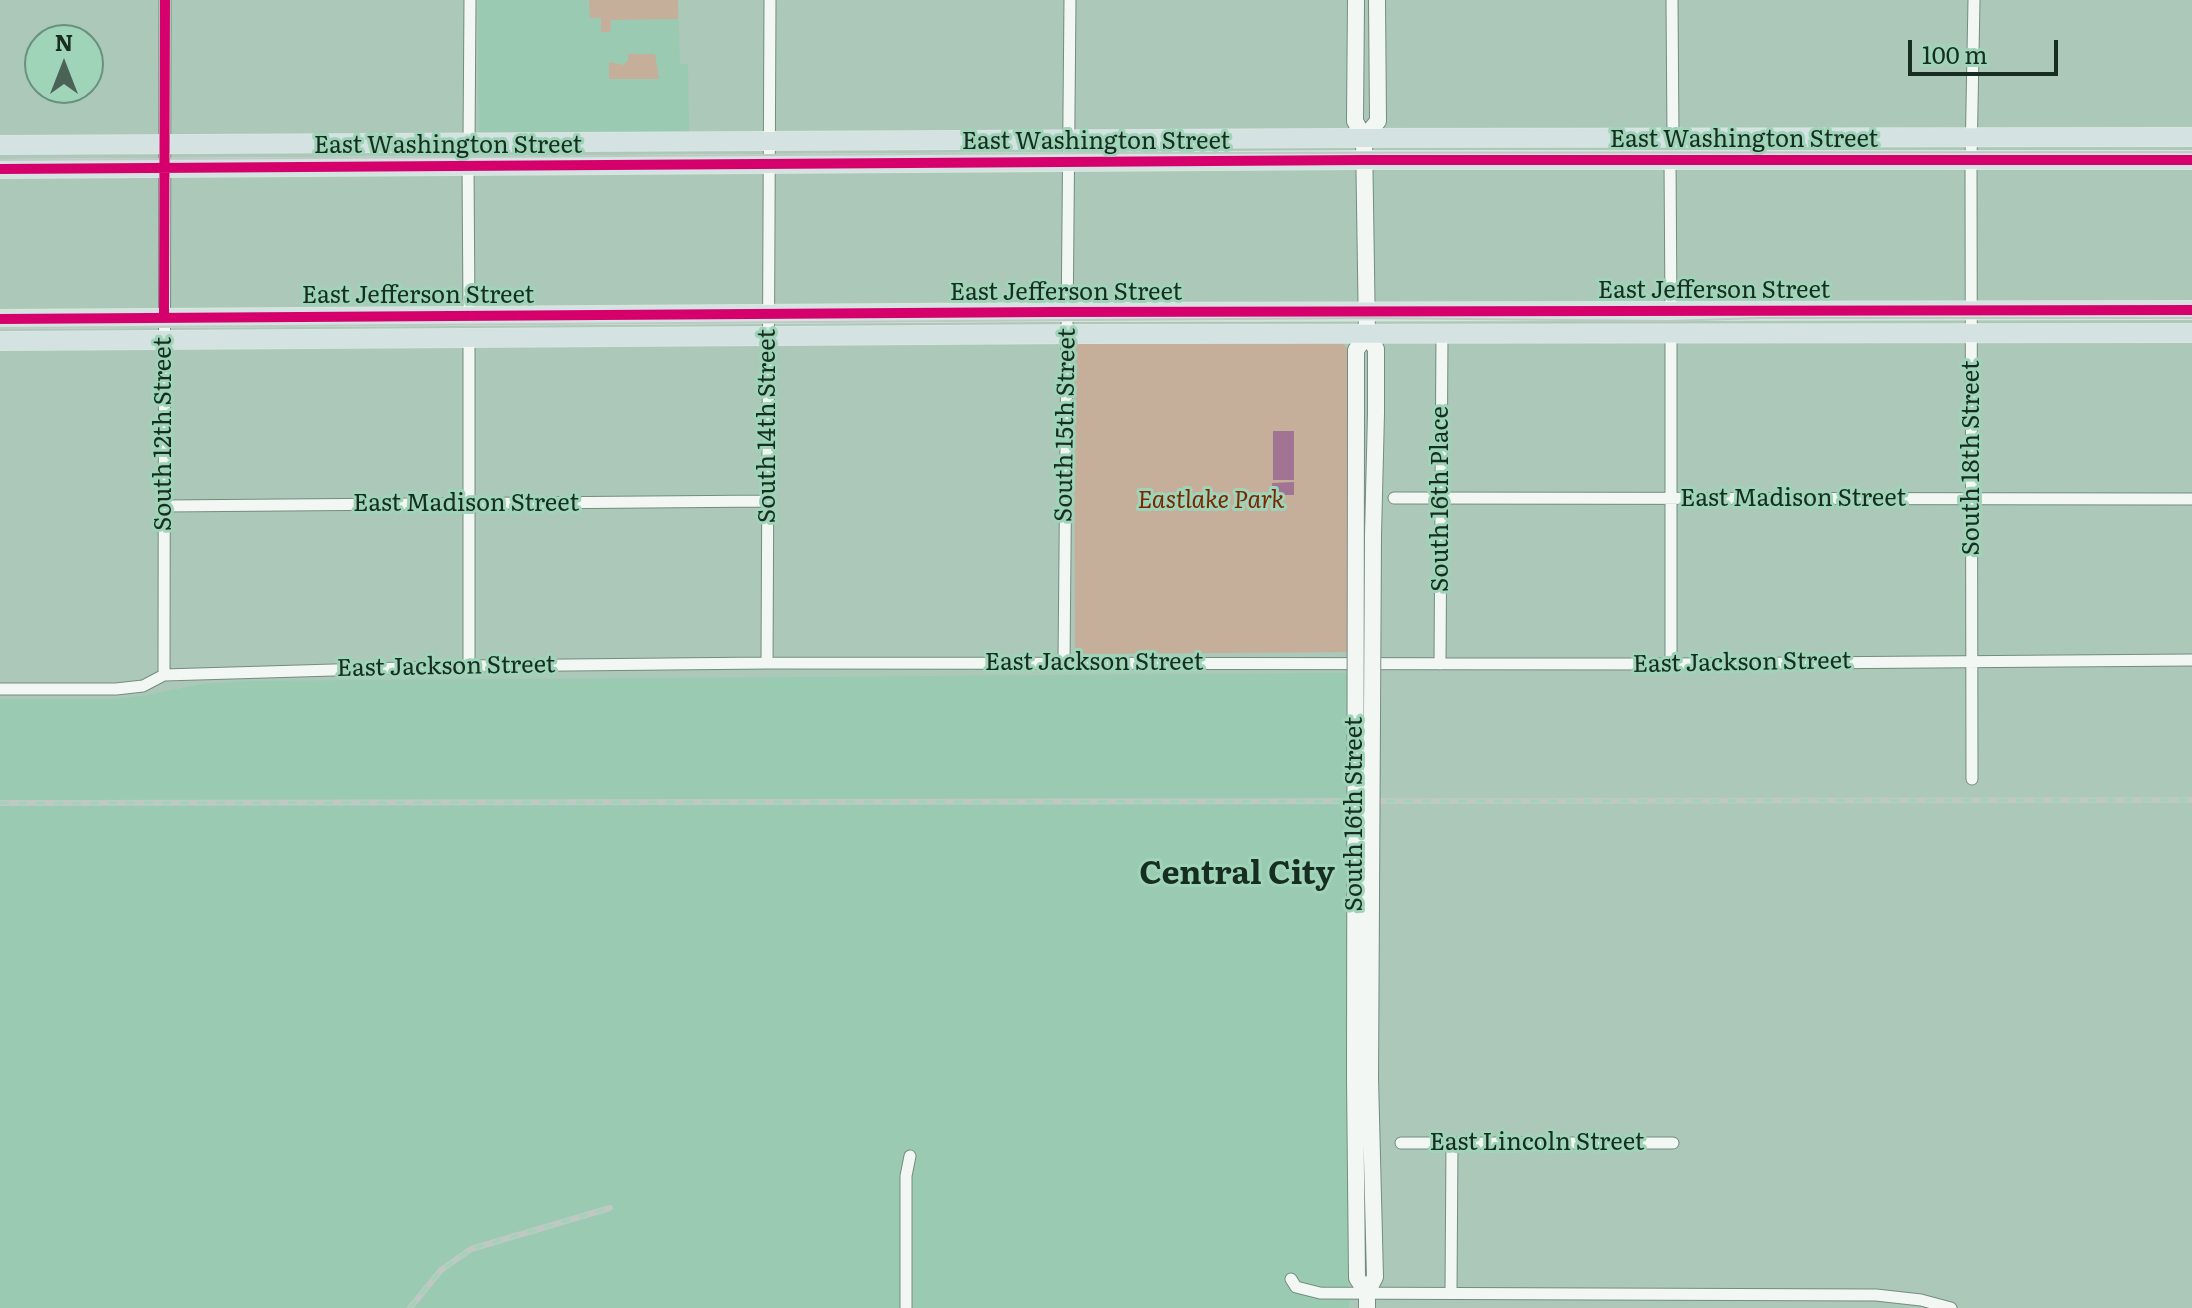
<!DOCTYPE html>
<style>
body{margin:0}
#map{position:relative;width:2192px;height:1308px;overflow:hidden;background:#abc8b9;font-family:Literata,serif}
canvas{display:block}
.north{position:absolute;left:24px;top:24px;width:80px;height:80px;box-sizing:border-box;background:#9fd4b8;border:2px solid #69917c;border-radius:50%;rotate:0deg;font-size:22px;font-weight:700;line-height:32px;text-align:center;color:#172d22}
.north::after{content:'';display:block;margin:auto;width:28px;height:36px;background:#4b6357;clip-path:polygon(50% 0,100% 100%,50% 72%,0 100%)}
.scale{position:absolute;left:1908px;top:40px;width:150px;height:36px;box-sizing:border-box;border:4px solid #172d22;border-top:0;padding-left:10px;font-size:24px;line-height:28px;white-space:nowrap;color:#172d22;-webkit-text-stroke:6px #9fd4b8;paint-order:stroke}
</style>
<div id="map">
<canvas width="2192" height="1308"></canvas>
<div class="north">N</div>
<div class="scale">100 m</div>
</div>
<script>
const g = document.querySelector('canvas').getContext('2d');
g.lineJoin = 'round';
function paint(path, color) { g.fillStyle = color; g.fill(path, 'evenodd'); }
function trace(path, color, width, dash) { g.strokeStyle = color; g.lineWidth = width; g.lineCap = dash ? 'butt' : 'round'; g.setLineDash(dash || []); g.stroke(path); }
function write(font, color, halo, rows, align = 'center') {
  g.font = font + ' Literata,serif'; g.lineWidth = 6; g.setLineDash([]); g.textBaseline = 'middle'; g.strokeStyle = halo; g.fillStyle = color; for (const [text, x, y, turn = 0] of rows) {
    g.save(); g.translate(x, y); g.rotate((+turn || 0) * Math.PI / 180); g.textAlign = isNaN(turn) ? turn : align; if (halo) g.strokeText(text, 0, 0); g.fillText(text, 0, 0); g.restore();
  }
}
paint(new Path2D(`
 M478 0H678L680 64H688L689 134 483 135 479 133Z
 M1348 673 1349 1308H0V699H109L142 696 202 684 254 681Z`), '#9acab1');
paint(new Path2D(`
 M589 0H678V19L611 20 610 32H601V18H590Z
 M628 54H655L659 79H609V62L624 65 628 60Z
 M1341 341 1350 352 1347 652 1081 654 1075 650 1074 353 1078 344Z`), '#c5af9b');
paint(new Path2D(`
 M1273 431H1294V480H1273Z
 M1294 482V495H1273L1272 483Z`), '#a27494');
const minor = new Path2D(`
 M1672 0 1673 137
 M469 143 470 0
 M1670 160 1671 310
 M468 165 469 316
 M1394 498 2192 499
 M164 506 768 501
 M767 663 770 0
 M1064 663 1070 0
 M1440 664 1442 334
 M1671 664V334
 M469 666V338
 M164 675 165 0
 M0 689H116L143 686 164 675 469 666 767 663 1671 664 2192 660
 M1972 779 1971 160 1974 0
 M1401 1143H1673
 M1291 1279 1296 1287 1320 1293 1876 1295 1921 1300 1951 1308
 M1451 1292 1452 1142
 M906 1308V1176L910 1156`);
const secondary = new Path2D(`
 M1356 0 1355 121 1364 138
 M1364 138 1367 335 1376 349V413
 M1364 138 1378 121 1377 0
 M1356 411V350L1367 335
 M1355 1077 1357 1278 1367 1293
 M1367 1308V1293L1375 1277 1370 1078`);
const primary = new Path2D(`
 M0 145 1339 138 2192 137
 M0 169 1364 160H2192
 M0 319 1052 312 2192 310
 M0 341 1081 334 2192 333`);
trace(minor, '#758c80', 13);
trace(secondary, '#758c80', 18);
trace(primary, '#d9e6e0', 20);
trace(minor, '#f2f7f4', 11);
trace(secondary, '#f2f7f4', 16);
trace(primary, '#d5e2e2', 18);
trace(new Path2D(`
 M0 160 1085 153 2192 152
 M0 328 1366 318 1669 321 1760 318H2192`), '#bfc8c3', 2);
const rail = new Path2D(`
 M0 803 2192 800
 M410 1308 441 1270 471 1249 610 1208`);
trace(rail, '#bfc8c3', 6);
trace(rail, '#9fd4b8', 3, [9]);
const secondaryBridge = new Path2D(`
 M1355 1077 1356 411
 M1370 1078 1373 535 1376 413`);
trace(secondaryBridge, '#758c80', 18, []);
trace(secondaryBridge, '#f2f7f4', 16);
trace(new Path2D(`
 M0 169 1364 160H2192
 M164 317 165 0
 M0 319 1052 312 2192 310`), '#d6006c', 10);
write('24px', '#172d22', '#9fd4b8', [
 ["East Washington Street",1744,140],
 ["East Washington Street",1096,142],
 ["East Washington Street",448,146],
 ["East Jefferson Street",1714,291],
 ["East Jefferson Street",1066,293],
 ["East Jefferson Street",418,296],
 ["South 15th Street",1066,425,-89],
 ["South 14th Street",768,426,-90],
 ["South 12th Street",164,434,-90],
 ["South 18th Street",1972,458,-90],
 ["South 16th Place",1441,499,-90],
 ["East Madison Street",1793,499],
 ["East Madison Street",466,504],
 ["East Jackson Street",1094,663],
 ["East Jackson Street",1742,663,-1],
 ["East Jackson Street",446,667,-1],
 ["South 16th Street",1355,814,-90],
 ["East Lincoln Street",1537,1143]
]);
write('italic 24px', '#792700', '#9fd4b8', [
 ["Eastlake Park",1211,501]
]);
write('bold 32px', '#172d22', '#9fd4b8', [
 ["Central City",1237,875]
]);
</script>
